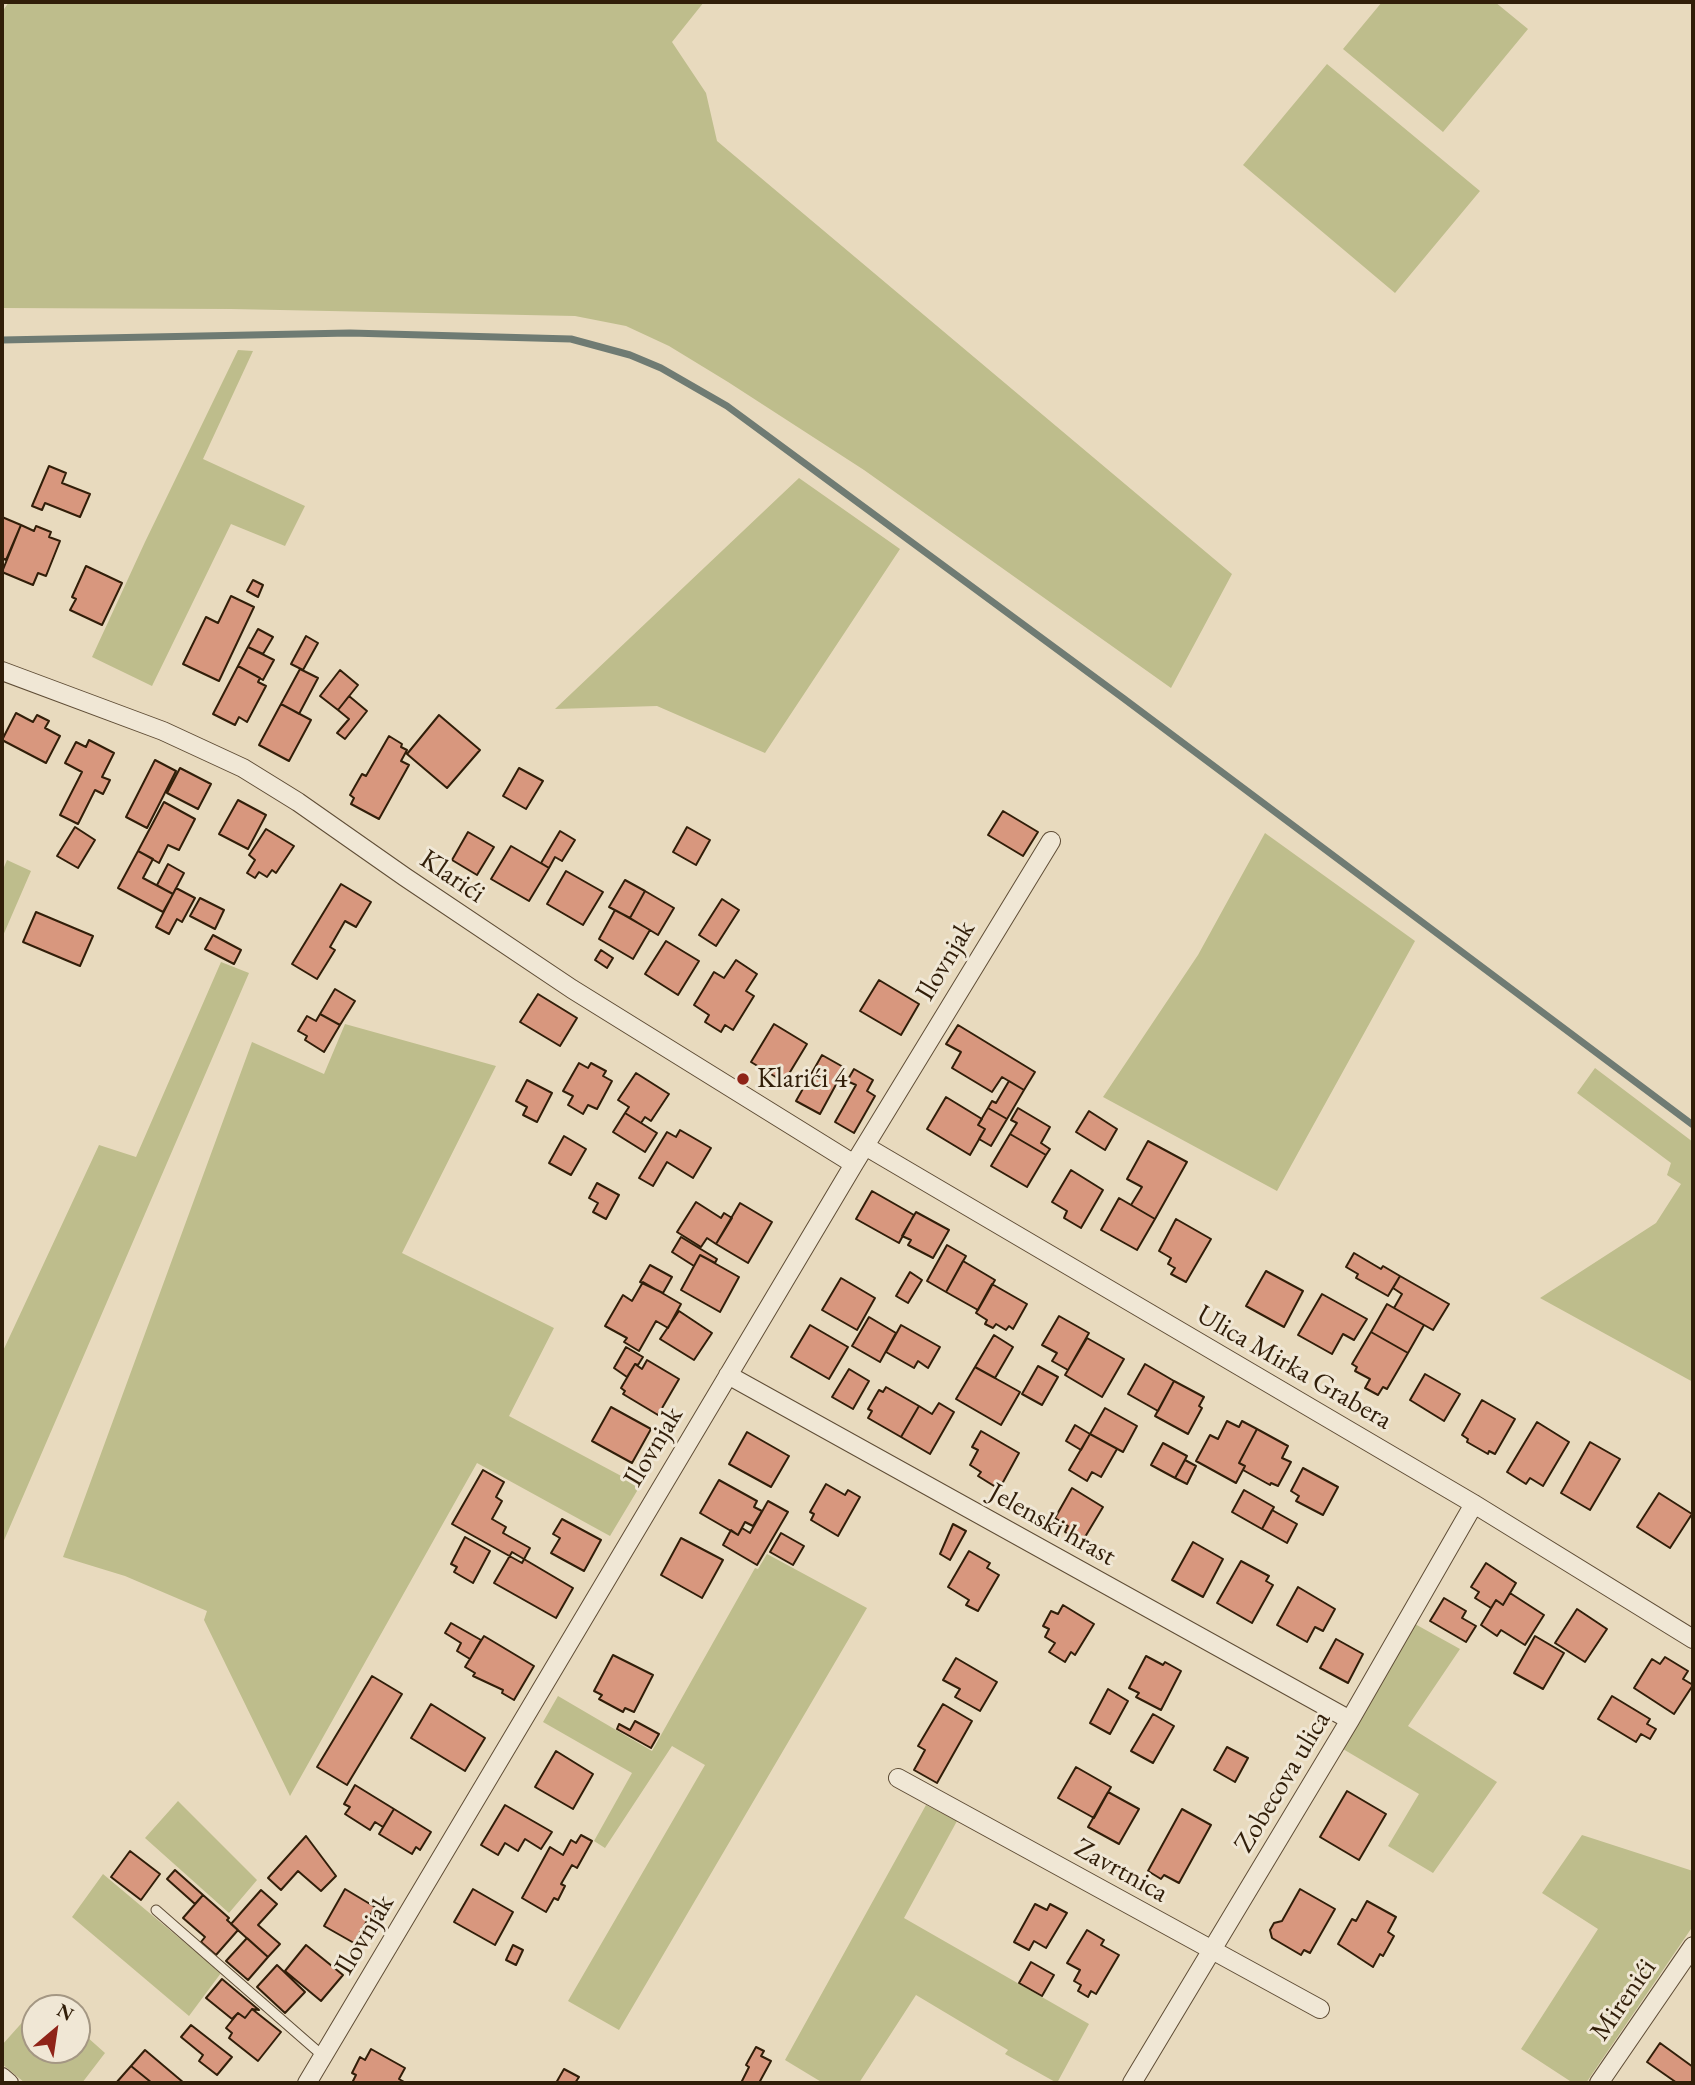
<!DOCTYPE html>
<meta charset="utf-8">
<style>
body{margin:0}
#map{position:relative;width:1695px;height:2085px;overflow:hidden;background:#e8dabe;font-family:"EB Garamond",serif}
canvas{display:block}
.frame{position:absolute;inset:0;border:4px solid #311e09;pointer-events:none}
.north{position:absolute;left:21px;top:1994px;width:70px;height:70px;box-sizing:border-box;background:#f0e7d5;border:2px solid #a49783;border-radius:50%;rotate:29deg;font-size:19px;font-weight:700;line-height:28px;text-align:center;color:#311e09}
.north::after{content:'';display:block;margin:auto;width:24px;height:32px;background:#8f2418;clip-path:polygon(50% 0,100% 100%,50% 72%,0 100%)}
</style>
<div id="map">
<canvas width="1695" height="2085"></canvas>
<div class="frame"></div>
<div class="north">N</div>
</div>
<script>
const g = document.querySelector('canvas').getContext('2d');
g.lineJoin = 'round';
function paint(path, color) { g.fillStyle = color; g.fill(path, 'evenodd'); }
function trace(path, color, width, dash) { g.strokeStyle = color; g.lineWidth = width; g.lineCap = dash ? 'butt' : 'round'; g.setLineDash(dash || []); g.stroke(path); }
function write(font, color, halo, rows, align = 'center') {
  g.font = font + ' "EB Garamond",serif'; g.lineWidth = 6; g.setLineDash([]); g.textBaseline = 'middle'; g.strokeStyle = halo; g.fillStyle = color; for (const [text, x, y, turn = 0] of rows) {
    g.save(); g.translate(x, y); g.rotate((+turn || 0) * Math.PI / 180); g.textAlign = isNaN(turn) ? turn : align; if (halo) g.strokeText(text, 0, 0); g.fillText(text, 0, 0); g.restore();
  }
}
paint(new Path2D(`
 M9 2H704L672 42 706 93 717 141 1232 574 1171 688 864 470 728 382 669 346 626 326 575 316 231 309 2 308V12Z
 M1382 2H1495L1528 29 1443 132 1343 49Z
 M1327 64 1480 191 1395 293 1243 165Z
 M238 350 253 351 203 459 305 506 285 546 231 524 152 686 92 657 145 542Z
 M799 478 900 549 765 753 657 706 555 709Z
 M1265 833 1415 941 1277 1191 1103 1097 1198 955Z
 M7 860 31 871 2 938V872Z
 M221 962 249 973 2 1545V1353L99 1145 136 1157Z
 M345 1024 496 1066 402 1253 554 1328 509 1416 640 1486 610 1536 477 1463 290 1796 204 1620 207 1611 125 1576 63 1557 252 1042 324 1074Z
 M1595 1068 1693 1142V1382L1540 1298 1656 1223 1681 1184 1667 1175 1671 1163 1577 1093Z
 M767 1554 867 1608 619 2030 568 2001 705 1765 672 1746 605 1848 594 1841 632 1773 543 1722 558 1696 652 1751 755 1568 758 1569Z
 M1415 1624 1460 1649 1408 1726 1497 1782 1433 1873 1388 1846 1419 1794 1343 1749Z
 M178 1801 257 1880 229 1913 145 1838Z
 M926 1805 957 1821 904 1918 1089 2024 1057 2083 1005 2054 1008 2050 916 1995 859 2083H823L785 2060Z
 M1582 1835 1693 1871V1926L1586 2083H1573L1521 2049 1598 1929 1542 1893Z
 M103 1874 221 1973 189 2016 72 1917Z
 M44 1998 55 2008H35V2050H77V2028L105 2053 82 2083H25L2 2064V2045Z`), '#bebd8c');
trace(new Path2D(`
 M2 340 350 333 571 339 630 355 661 368 727 406 1123 698 1693 1125`), '#6f7b73', 7);
const building = new Path2D(`
 M49 466 66 473 62 483 90 494 80 517 45 503 42 510 32 506Z
 M2 517 21 525 6 560 2 558Z
 M21 525 34 531 36 526 51 532 49 537 60 541 46 576 38 573 33 585 2 572Z
 M86 566 122 583 102 625 70 610 76 599 72 597Z
 M253 580 263 585 258 597 247 591Z
 M231 596 254 607 219 681 183 664 206 617 218 623Z
 M258 629 273 637 263 654 248 647Z
 M306 636 318 643 303 670 291 664Z
 M248 647 274 660 263 680 238 666Z
 M238 666 260 678 258 682 266 686 247 722 239 717 235 725 213 714Z
 M300 669 318 678 299 714 281 704Z
 M340 670 358 685 338 710 320 696Z
 M349 696 367 711 345 739 337 733 349 719 338 710Z
 M281 704 311 720 289 761 259 745Z
 M16 713 33 722 37 715 49 721 45 728 60 736 46 763 2 740Z
 M439 715 480 750 447 788 407 754Z
 M389 736 402 744 401 747 407 750 401 761 409 765 379 819 351 804 354 798 350 795 362 774 366 776Z
 M89 740 114 753 102 777 110 780 103 794 95 790 78 824 60 815 82 772 65 763 76 742 86 747Z
 M155 760 176 771 147 828 126 817Z
 M180 768 211 784 198 809 167 793Z
 M519 768 543 781 526 809 503 796Z
 M238 800 266 815 248 849 219 834Z
 M164 802 195 819 179 850 168 845 159 863 138 851Z
 M1003 811 1038 832 1023 856 988 835Z
 M75 827 95 840 78 868 57 856Z
 M687 827 710 840 696 865 673 852Z
 M266 829 294 846 276 873 272 870 267 877 259 872 255 878 247 873 255 860 249 855Z
 M560 831 575 840 562 861 555 857 549 868 541 863Z
 M468 832 494 847 477 875 452 860Z
 M511 846 549 868 529 901 491 879Z
 M138 851 153 859 143 878 173 894 163 912 118 888Z
 M168 864 184 873 173 894 157 885Z
 M566 871 603 892 583 925 547 904Z
 M625 880 645 891 630 918 609 907Z
 M341 884 371 902 356 927 345 921 330 947 335 950 317 979 292 964Z
 M176 888 195 898 182 922 177 919 169 934 156 927Z
 M645 891 674 908 658 935 630 918Z
 M200 898 224 910 215 929 190 916Z
 M722 899 739 910 716 946 699 935Z
 M615 910 650 930 633 959 599 939Z
 M36 912 93 936 80 966 23 942Z
 M213 935 241 950 234 964 205 949Z
 M666 941 699 961 678 995 645 974Z
 M601 950 613 958 607 968 595 960Z
 M736 960 757 974 746 991 754 996 733 1030 725 1025 721 1032 705 1022 709 1015 694 1005 714 972 724 978Z
 M879 980 919 1004 901 1035 860 1011Z
 M335 989 355 1001 340 1025 320 1014Z
 M538 994 577 1018 560 1046 520 1022Z
 M320 1014 340 1025 324 1052 305 1040 307 1036 298 1031 307 1016 316 1021Z
 M774 1024 807 1044 784 1082 751 1062Z
 M958 1025 1035 1072 1024 1090 1002 1077 992 1092 952 1068 961 1052 946 1044Z
 M822 1055 845 1068 820 1114 796 1101Z
 M579 1063 588 1068 591 1063 606 1071 603 1076 612 1081 597 1109 588 1105 583 1114 568 1105 573 1096 563 1091Z
 M854 1069 873 1080 867 1091 875 1096 854 1133 835 1122 856 1085 847 1081Z
 M636 1073 669 1094 651 1121 645 1117 641 1123 625 1113 629 1107 618 1100Z
 M527 1080 552 1093 537 1122 523 1115 527 1107 516 1101Z
 M1009 1081 1024 1090 1007 1119 988 1108 992 1101 996 1103Z
 M946 1097 982 1119 978 1125 985 1129 970 1155 927 1129Z
 M988 1108 1007 1119 991 1146 979 1139 985 1129 978 1125Z
 M1018 1108 1050 1127 1041 1143 1050 1149 1046 1155 1010 1134 1017 1123 1011 1120Z
 M1089 1111 1117 1129 1105 1150 1076 1132Z
 M625 1113 657 1133 645 1152 613 1132Z
 M680 1130 711 1148 693 1178 667 1162 653 1186 639 1178 667 1132 676 1137Z
 M1010 1134 1046 1155 1027 1187 991 1166Z
 M564 1136 586 1149 571 1175 549 1163Z
 M1148 1141 1187 1162 1155 1219 1131 1205 1142 1187 1127 1179Z
 M1071 1170 1103 1190 1081 1228 1064 1218 1067 1211 1052 1202Z
 M597 1183 619 1195 606 1219 593 1212 598 1203 589 1198Z
 M872 1191 914 1215 899 1243 856 1219Z
 M1119 1198 1155 1219 1137 1250 1101 1230Z
 M696 1202 721 1218 724 1213 732 1218 716 1244 707 1238 701 1247 677 1232Z
 M740 1203 772 1222 748 1263 716 1244Z
 M916 1212 949 1230 933 1258 908 1245 911 1240 902 1236Z
 M1176 1219 1211 1239 1186 1282 1171 1274 1175 1268 1168 1264 1171 1258 1159 1251Z
 M681 1237 717 1259 715 1263 700 1255 694 1266 672 1252Z
 M947 1245 966 1256 946 1292 927 1281Z
 M1354 1253 1381 1269 1383 1266 1400 1276 1388 1296 1356 1278 1358 1274 1346 1267Z
 M700 1255 739 1277 720 1312 681 1290Z
 M963 1261 995 1280 978 1310 946 1292Z
 M650 1265 672 1277 663 1293 640 1282Z
 M1266 1271 1303 1291 1284 1327 1246 1306Z
 M910 1272 922 1280 908 1303 896 1296Z
 M1400 1276 1449 1304 1433 1330 1394 1308 1402 1294 1393 1288Z
 M841 1278 875 1298 857 1330 822 1310Z
 M643 1282 681 1304 668 1328 656 1321 639 1351 624 1342 627 1338 605 1326 623 1295 632 1301Z
 M992 1284 1027 1304 1013 1329 1009 1326 1006 1330 996 1324 993 1328 985 1324 987 1320 976 1313Z
 M1322 1294 1367 1319 1354 1340 1343 1334 1332 1354 1298 1335Z
 M1387 1304 1424 1325 1408 1353 1371 1332Z
 M679 1311 712 1333 694 1360 660 1339Z
 M1059 1316 1089 1333 1068 1370 1052 1361 1057 1353 1042 1345Z
 M869 1317 896 1333 880 1362 852 1346Z
 M810 1325 848 1347 829 1379 791 1357Z
 M901 1325 940 1347 928 1368 918 1361 914 1368 886 1352Z
 M1371 1332 1408 1353 1387 1389 1383 1387 1378 1395 1365 1388 1370 1379 1355 1371 1357 1367 1352 1364Z
 M994 1335 1013 1347 995 1378 975 1367Z
 M1087 1338 1124 1359 1102 1397 1065 1375Z
 M626 1347 643 1357 638 1365 635 1364 627 1377 614 1368Z
 M647 1360 679 1379 658 1415 623 1394 625 1391 621 1388 635 1364 642 1369Z
 M1145 1364 1174 1381 1158 1411 1128 1394Z
 M1038 1366 1058 1377 1042 1405 1022 1394Z
 M975 1367 1020 1392 1001 1425 956 1399Z
 M849 1369 869 1381 853 1409 832 1397Z
 M1425 1374 1460 1394 1444 1421 1410 1400Z
 M1174 1381 1204 1397 1199 1406 1202 1408 1188 1434 1155 1416Z
 M886 1387 919 1406 901 1437 868 1418 872 1411 868 1409 879 1390 883 1392Z
 M1482 1400 1515 1419 1495 1454 1489 1451 1488 1454 1467 1442 1468 1439 1462 1435Z
 M939 1403 954 1412 930 1454 901 1437 919 1406 932 1414Z
 M611 1407 651 1429 632 1463 592 1441Z
 M1105 1408 1137 1426 1123 1452 1090 1434Z
 M1227 1421 1239 1427 1242 1421 1257 1429 1239 1463 1245 1466 1236 1483 1196 1461 1210 1435 1218 1439Z
 M1537 1422 1569 1442 1543 1486 1530 1478 1526 1484 1507 1472Z
 M1075 1425 1090 1434 1081 1450 1066 1441Z
 M1257 1429 1288 1446 1282 1458 1291 1462 1278 1486 1271 1483 1270 1485 1243 1470 1245 1466 1239 1463Z
 M981 1431 1019 1453 1002 1484 997 1481 994 1486 978 1476 981 1472 970 1465 978 1450 972 1447Z
 M747 1432 789 1456 771 1487 729 1464Z
 M1090 1434 1117 1449 1101 1477 1092 1472 1087 1481 1069 1470Z
 M1590 1442 1620 1459 1590 1510 1561 1493Z
 M1163 1443 1187 1456 1175 1478 1151 1465Z
 M1185 1460 1196 1466 1187 1484 1175 1478Z
 M1303 1468 1338 1487 1323 1515 1296 1501 1299 1496 1291 1491Z
 M483 1470 504 1482 496 1497 502 1501 492 1519 506 1527 503 1533 530 1548 522 1563 452 1524Z
 M719 1480 757 1501 754 1507 762 1511 753 1526 745 1522 738 1535 700 1513Z
 M826 1484 845 1495 848 1490 860 1497 838 1536 811 1520 814 1514 810 1512Z
 M1072 1488 1103 1507 1082 1542 1065 1532 1068 1526 1055 1518Z
 M1244 1490 1274 1507 1262 1529 1232 1512Z
 M1659 1493 1692 1514 1670 1548 1637 1527Z
 M768 1501 788 1512 757 1565 723 1545 731 1530 738 1535 742 1528 750 1533Z
 M1272 1510 1297 1524 1287 1543 1262 1529Z
 M562 1519 601 1540 584 1571 551 1553 560 1538 553 1534Z
 M953 1524 966 1531 950 1560 940 1554Z
 M781 1533 804 1546 793 1565 770 1552Z
 M465 1537 490 1551 473 1583 454 1572 457 1567 451 1564Z
 M681 1538 723 1560 702 1598 661 1575Z
 M1193 1542 1223 1559 1203 1597 1172 1580Z
 M969 1551 990 1563 987 1568 999 1575 978 1611 966 1605 969 1600 948 1587Z
 M512 1552 573 1588 556 1618 494 1583Z
 M1241 1561 1269 1576 1266 1581 1273 1585 1252 1623 1217 1603Z
 M1486 1563 1516 1583 1503 1605 1496 1600 1491 1608 1475 1598 1479 1592 1471 1587Z
 M1298 1587 1335 1609 1323 1631 1315 1627 1307 1642 1277 1625Z
 M1510 1593 1544 1615 1525 1645 1501 1630 1497 1636 1481 1625 1496 1600 1503 1605Z
 M1444 1598 1466 1611 1462 1618 1476 1626 1466 1642 1430 1621Z
 M1063 1605 1094 1624 1075 1655 1071 1652 1065 1662 1049 1652 1055 1643 1045 1637 1049 1629 1043 1626 1051 1611 1058 1614Z
 M1577 1609 1607 1629 1585 1662 1555 1643Z
 M451 1623 481 1640 470 1659 457 1651 461 1643 445 1633Z
 M484 1636 534 1666 514 1700 502 1693 503 1690 473 1676 475 1673 465 1667Z
 M1535 1636 1564 1653 1543 1689 1514 1673Z
 M1336 1639 1363 1654 1348 1683 1320 1668Z
 M613 1655 653 1675 634 1712 625 1708 623 1712 599 1699 602 1695 594 1691Z
 M1146 1656 1163 1665 1165 1662 1181 1671 1161 1710 1136 1697 1139 1693 1129 1688Z
 M1665 1657 1688 1671 1683 1679 1693 1685 1674 1714 1634 1688 1652 1659 1660 1664Z
 M956 1658 997 1682 980 1711 955 1697 960 1689 943 1680Z
 M372 1676 402 1694 347 1785 317 1767Z
 M1108 1689 1128 1701 1110 1734 1090 1723Z
 M1612 1696 1650 1719 1647 1724 1656 1729 1650 1739 1641 1734 1636 1742 1598 1719Z
 M431 1704 485 1738 465 1771 411 1738Z
 M943 1704 972 1721 937 1783 914 1770 925 1750 918 1746Z
 M1153 1714 1174 1726 1153 1763 1131 1751Z
 M635 1721 659 1734 651 1748 617 1729 619 1724 630 1730Z
 M1227 1747 1248 1758 1235 1782 1214 1770Z
 M556 1751 593 1774 573 1809 535 1787Z
 M1076 1767 1111 1787 1094 1818 1058 1798Z
 M355 1785 394 1809 383 1827 375 1822 370 1830 345 1814 350 1807 344 1804Z
 M1347 1791 1386 1814 1359 1860 1320 1837Z
 M1108 1792 1139 1809 1119 1844 1088 1827Z
 M505 1805 552 1832 541 1849 525 1839 518 1851 505 1843 498 1855 481 1845Z
 M394 1809 431 1832 420 1850 416 1847 412 1854 379 1834Z
 M1182 1809 1211 1825 1179 1883 1164 1875 1161 1879 1148 1871Z
 M581 1835 592 1841 577 1868 572 1865 561 1884 565 1886 558 1900 554 1898 546 1912 522 1898 550 1847 563 1855 571 1840 576 1843Z
 M306 1836 336 1876 321 1891 298 1871 281 1890 268 1878Z
 M130 1851 160 1874 141 1900 111 1877Z
 M175 1870 203 1895 195 1904 167 1879Z
 M345 1889 375 1907 354 1943 324 1926Z
 M473 1889 513 1912 495 1945 454 1922Z
 M1300 1889 1335 1909 1310 1953 1304 1950 1301 1955 1272 1938 1270 1930 1274 1923 1282 1921Z
 M261 1890 277 1904 258 1925 280 1944 268 1957 231 1924Z
 M203 1895 229 1918 227 1920 238 1930 216 1955 201 1942 205 1937 183 1918Z
 M1367 1901 1396 1917 1388 1932 1394 1936 1383 1956 1380 1954 1373 1967 1338 1944 1352 1919 1356 1921Z
 M1035 1904 1047 1910 1050 1904 1067 1913 1046 1948 1034 1941 1029 1950 1014 1942Z
 M1087 1930 1104 1940 1101 1945 1119 1955 1096 1994 1091 1991 1088 1997 1078 1991 1081 1985 1074 1981 1080 1970 1067 1963Z
 M247 1938 268 1957 248 1980 226 1961Z
 M306 1945 343 1975 321 2001 285 1971Z
 M513 1945 523 1950 516 1965 506 1960Z
 M1031 1962 1054 1975 1042 1996 1019 1983Z
 M277 1965 305 1992 285 2013 257 1987Z
 M222 1979 259 2010 252 2009 245 2018 238 2013 232 2019 206 1998Z
 M252 2009 281 2032 258 2061 229 2038 232 2033 226 2028 238 2013 245 2018Z
 M191 2025 232 2057 217 2075 199 2061 203 2055 181 2037Z
 M1660 2043 1693 2067V2083H1677L1647 2062Z
 M756 2047 764 2051 761 2056 771 2061 759 2083H741L749 2067 746 2065Z
 M371 2049 405 2068 399 2079 406 2083H352L356 2075 352 2073 360 2057 365 2060Z
 M145 2050 184 2083H152L131 2066Z
 M131 2066 152 2083H116Z
 M564 2069 579 2077 575 2083H556Z`);
paint(building, '#d8977e');
trace(building, '#311e09', 2);
const lane = new Path2D(`
 M156 1910 323 2056`);
const street = new Path2D(`
 M2 671 163 731 243 768 298 802 405 877 572 989 854 1164
 M865 1146 1474 1504 1693 1639
 M728 1375 1350 1720
 M898 1778 1320 2009
 M2 2077 9 2083
 M307 2083 854 1164 1051 841
 M1132 2083 1350 1720 1474 1504
 M1599 2083 1693 1946`);
trace(lane, '#5f4d36', 11);
trace(street, '#5f4d36', 20);
trace(lane, '#f0e7d5', 9);
trace(street, '#f0e7d5', 18);
for (const [x, y, r, color] of [
 [743,1079,7,"#8f2418"]
]) { const dot = new Path2D(); dot.arc(x, y, r, 0, 2 * Math.PI); g.fillStyle = color; g.fill(dot); trace(dot, '#f0e7d5', 2.5); }
write('28px', '#311e09', '#f0e7d5', [
 ["Klarići",452,877,34],
 ["Ilovnjak",946,961,-59],
 ["Ulica Mirka Grabera",1294,1368,30],
 ["Ilovnjak",654,1447,-59],
 ["Jelenski hrast",1052,1525,29],
 ["Zobecova ulica",1283,1782,-59],
 ["Zavrtnica",1121,1871,29],
 ["Ilovnjak",365,1935,-59],
 ["Mirenići",1624,2000,-55]
]);
write('28px', '#311e09', '#f0e7d5', [
 ["Klarići 4",757,1079]
], 'left');
</script>
